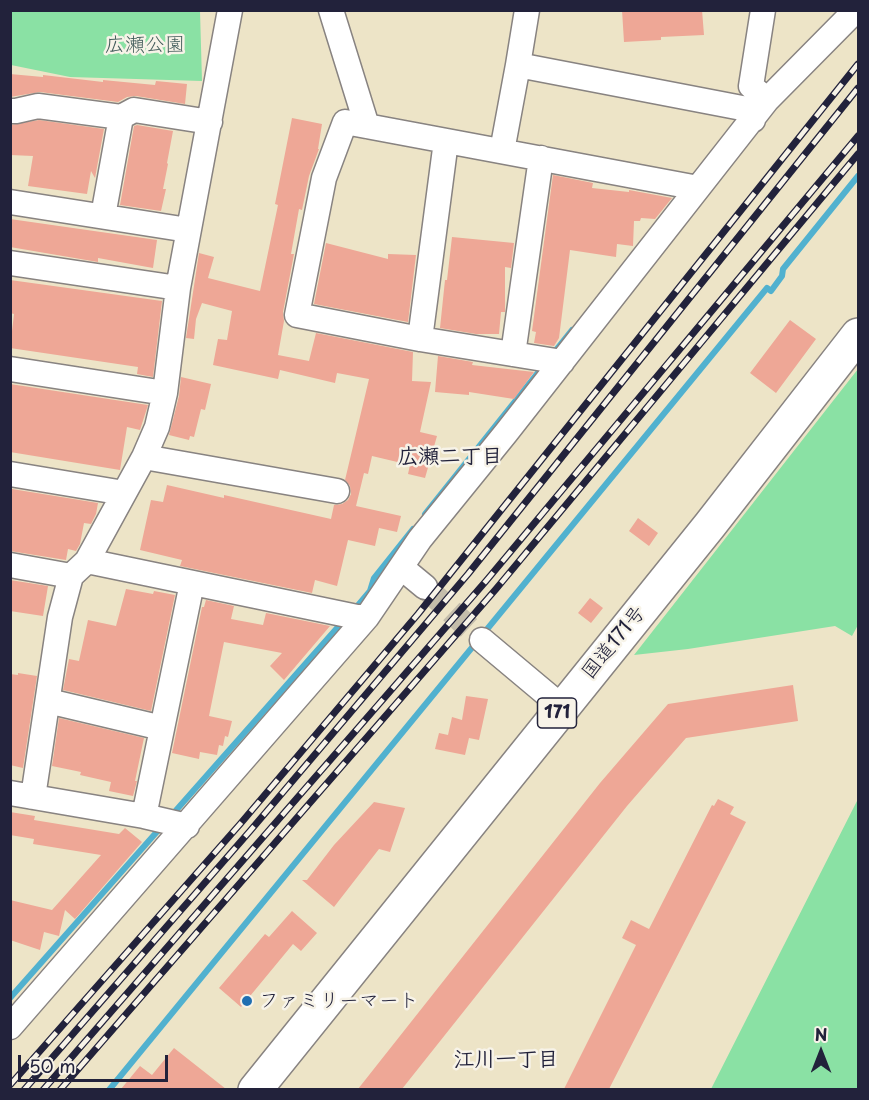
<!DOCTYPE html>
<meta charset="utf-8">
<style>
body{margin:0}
#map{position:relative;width:869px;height:1100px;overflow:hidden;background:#ede4c7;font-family:"Playpen Sans",sans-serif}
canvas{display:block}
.frame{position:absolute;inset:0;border:12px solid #22223b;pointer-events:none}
.north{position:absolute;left:791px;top:1022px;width:60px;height:60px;-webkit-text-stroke:4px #f7f3e8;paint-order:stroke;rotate:0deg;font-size:16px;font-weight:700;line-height:24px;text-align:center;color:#22223b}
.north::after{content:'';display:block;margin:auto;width:21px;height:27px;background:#22223b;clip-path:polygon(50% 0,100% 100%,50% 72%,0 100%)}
.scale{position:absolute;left:18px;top:1055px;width:150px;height:27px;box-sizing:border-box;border:3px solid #22223b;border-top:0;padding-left:8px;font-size:18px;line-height:21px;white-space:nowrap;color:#22223b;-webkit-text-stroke:4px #f7f3e8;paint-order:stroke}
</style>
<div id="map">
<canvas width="869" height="1100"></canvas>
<div class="frame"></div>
<div class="north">N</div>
<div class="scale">50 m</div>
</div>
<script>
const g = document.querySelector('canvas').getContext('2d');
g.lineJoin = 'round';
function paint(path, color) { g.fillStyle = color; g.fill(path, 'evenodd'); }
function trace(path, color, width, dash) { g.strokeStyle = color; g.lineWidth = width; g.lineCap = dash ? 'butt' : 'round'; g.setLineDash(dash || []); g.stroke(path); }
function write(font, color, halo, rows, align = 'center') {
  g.font = font + ' "Playpen Sans","Klee One",sans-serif'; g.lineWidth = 5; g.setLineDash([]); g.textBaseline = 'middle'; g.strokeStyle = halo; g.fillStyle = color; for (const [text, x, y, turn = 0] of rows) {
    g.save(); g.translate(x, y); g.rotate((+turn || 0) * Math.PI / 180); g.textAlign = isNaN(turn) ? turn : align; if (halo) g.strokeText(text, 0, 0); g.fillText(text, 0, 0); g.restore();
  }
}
paint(new Path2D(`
 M10 11H200L202 81 70 77 11 65Z
 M858 369V625L852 636 835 626 688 649 634 655Z
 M858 799V1089H711Z`), '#8ae1a4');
trace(new Path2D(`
 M552 355 572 330
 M425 514 544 365
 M354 610 370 591 374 578 413 529
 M171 816 345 619
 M10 998 162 826
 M109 1090 767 288 771 291 782 276 783 269 858 176`), '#51b1cf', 6);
paint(new Path2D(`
 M622 10H702L704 35 661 37V40L624 42Z
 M10 74 43 77V75L103 82V80L155 85 156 81 187 84 185 104 136 96 127 97 118 102 40 92 10 97Z
 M292 118 322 124 318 149H319L309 176 302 210 299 209 291 254H294L283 312 284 321 278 355 309 361 316 333 413 352 412 381 431 382 420 432 437 436 425 478 408 474 410 465 372 456 368 474 364 473 356 506 401 516 397 532 379 528 375 546 348 540 337 586 315 580 312 593 180 566 182 560 140 550 151 500 163 502 167 485 224 498V495L331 519 334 505 342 504 348 500 351 494 350 486 345 480 369 379 337 373 335 383 280 370 278 379 213 365 218 339 227 340 232 311 202 303 196 319 194 339 186 338 199 253 214 257 208 278 260 291 278 205 275 204Z
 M39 120 104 129 95 178 91 171 87 194 28 186 33 156 10 155V125Z
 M137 125 173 131 167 163 168 164 163 189H166L161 211 120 205 134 126Z
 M553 175 593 183 592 188 629 192V190L672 198 655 219 641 218 640 221H634L633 246 617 244 616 257 570 250 559 338 554 346 534 343 536 332 532 331Z
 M10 219 157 240 153 268 98 258V262L10 247Z
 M452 237 514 243 511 268 505 267V312H501L499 334H476L440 328 445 280H447Z
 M326 243 388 259V254L416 255 408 322 314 304Z
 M10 280 162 301 153 377 137 374 138 367 10 348 14 314 10 313Z
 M790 320 816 339 776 393 750 373Z
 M438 356 473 362 472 365 534 372 514 399 469 392V395L435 392Z
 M181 377 211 384 205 410 201 409 194 437 190 436 189 440 169 435 179 396Z
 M10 384 148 405 140 430 127 427 120 470 10 452Z
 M12 489 98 503 96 514 91 524 84 523 80 544 76 551 68 549 66 560 10 551Z
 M638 518 658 533 649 546 629 531Z
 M10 580 48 586 43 616 10 611Z
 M126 589 153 594 154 591 175 595 151 711 63 690 69 659 79 661 88 620 116 626Z
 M590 598 603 608 591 623 578 613Z
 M206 600 234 606 231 619 263 625 266 613 330 626 284 680 270 666 282 653 224 642 209 716 232 721 228 737 225 736 223 746 219 745 217 755 200 752 199 759 172 753 202 607H204Z
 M18 673 37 676 23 768 10 765V674L18 675Z
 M793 685 798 721 686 738 627 806 402 1089H358L600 783 668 704Z
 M466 696 488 699 479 740 469 738 465 755 435 749 439 733 448 735 452 717 462 720Z
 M59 718 144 738 135 781H137L133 796 109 791 111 782 80 775 81 772 52 766Z
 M718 799 734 807 730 814 746 822 609 1089H564L636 945 622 938 631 920 649 929 712 805 714 806Z
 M374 802 405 808 390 852 379 849 334 907 302 880H307L334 845Z
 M10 812 35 816 34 820 119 834 125 828 142 842 75 919 65 910 59 936 44 932 40 950 10 940V900L52 910 101 855 33 844 34 839 10 835Z
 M292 911 317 933 301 951 293 944 241 1007 219 988 265 934 269 937Z
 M174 1048 226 1089H121L140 1066 152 1075Z`), '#eea796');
trace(new Path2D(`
 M425 587 482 640`), '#c4bdab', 24, [24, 12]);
const minor = new Path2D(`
 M331 10 367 126
 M763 10 751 86 767 100
 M518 65 527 10
 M10 111H16L38 106 121 117
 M502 151 518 65 742 108 753 120
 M10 202 188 230
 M103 216 121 117 134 110 210 122
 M10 263 178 288
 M420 339 446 141
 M513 354 541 158
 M562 362 420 339 297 315 324 178 345 122 698 188
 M10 369 165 393
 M144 457 337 491
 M10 474 124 493
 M87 561 357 617H367
 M10 565 71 576
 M402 568 425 587
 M482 640 562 707
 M48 701 162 728
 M10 793 144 816 187 826
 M33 797 60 617 71 576 87 561 144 457 157 427 165 393 178 288 230 10
 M144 816 192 583
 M10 1027 367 617 420 539 506 433 767 100 856 10`);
const trunk = new Path2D(`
 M255 1090 710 525 858 335`);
trace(minor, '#888381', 27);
trace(trunk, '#888381', 36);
trace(minor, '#fff', 24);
trace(trunk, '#fff', 33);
const rail = new Path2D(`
 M10 1085 241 823 418 614 858 64
 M24 1090 250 831 468 574 858 88
 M43 1090 486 581 858 136
 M60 1090 496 589 858 154`);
trace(rail, '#22223b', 7);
trace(rail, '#f7f3e8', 4.5, [14]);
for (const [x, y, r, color] of [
 [247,1001,6,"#1f6fb2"]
]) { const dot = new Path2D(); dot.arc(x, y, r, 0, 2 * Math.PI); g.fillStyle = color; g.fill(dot); trace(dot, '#f7f3e8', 2); }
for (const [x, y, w] of [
 [557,713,39]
]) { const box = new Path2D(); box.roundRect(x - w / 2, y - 15, w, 30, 4.5); g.fillStyle = '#f7f3e8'; g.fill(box); trace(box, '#22223b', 1.5); }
write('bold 18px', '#22223b', null, [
 ["171",557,713]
]);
write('20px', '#415b5a', '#f7f3e8', [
 ["広瀬公園",145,45]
]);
write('20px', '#22223b', '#f7f3e8', [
 ["国道171号",614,643,-51]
]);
write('20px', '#22223b', '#f7f3e8', [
 ["ファミリーマート",259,1001]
], 'left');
write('bold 21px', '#22223b', '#f7f3e8', [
 ["広瀬二丁目",450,457],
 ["江川一丁目",506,1060]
]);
</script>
